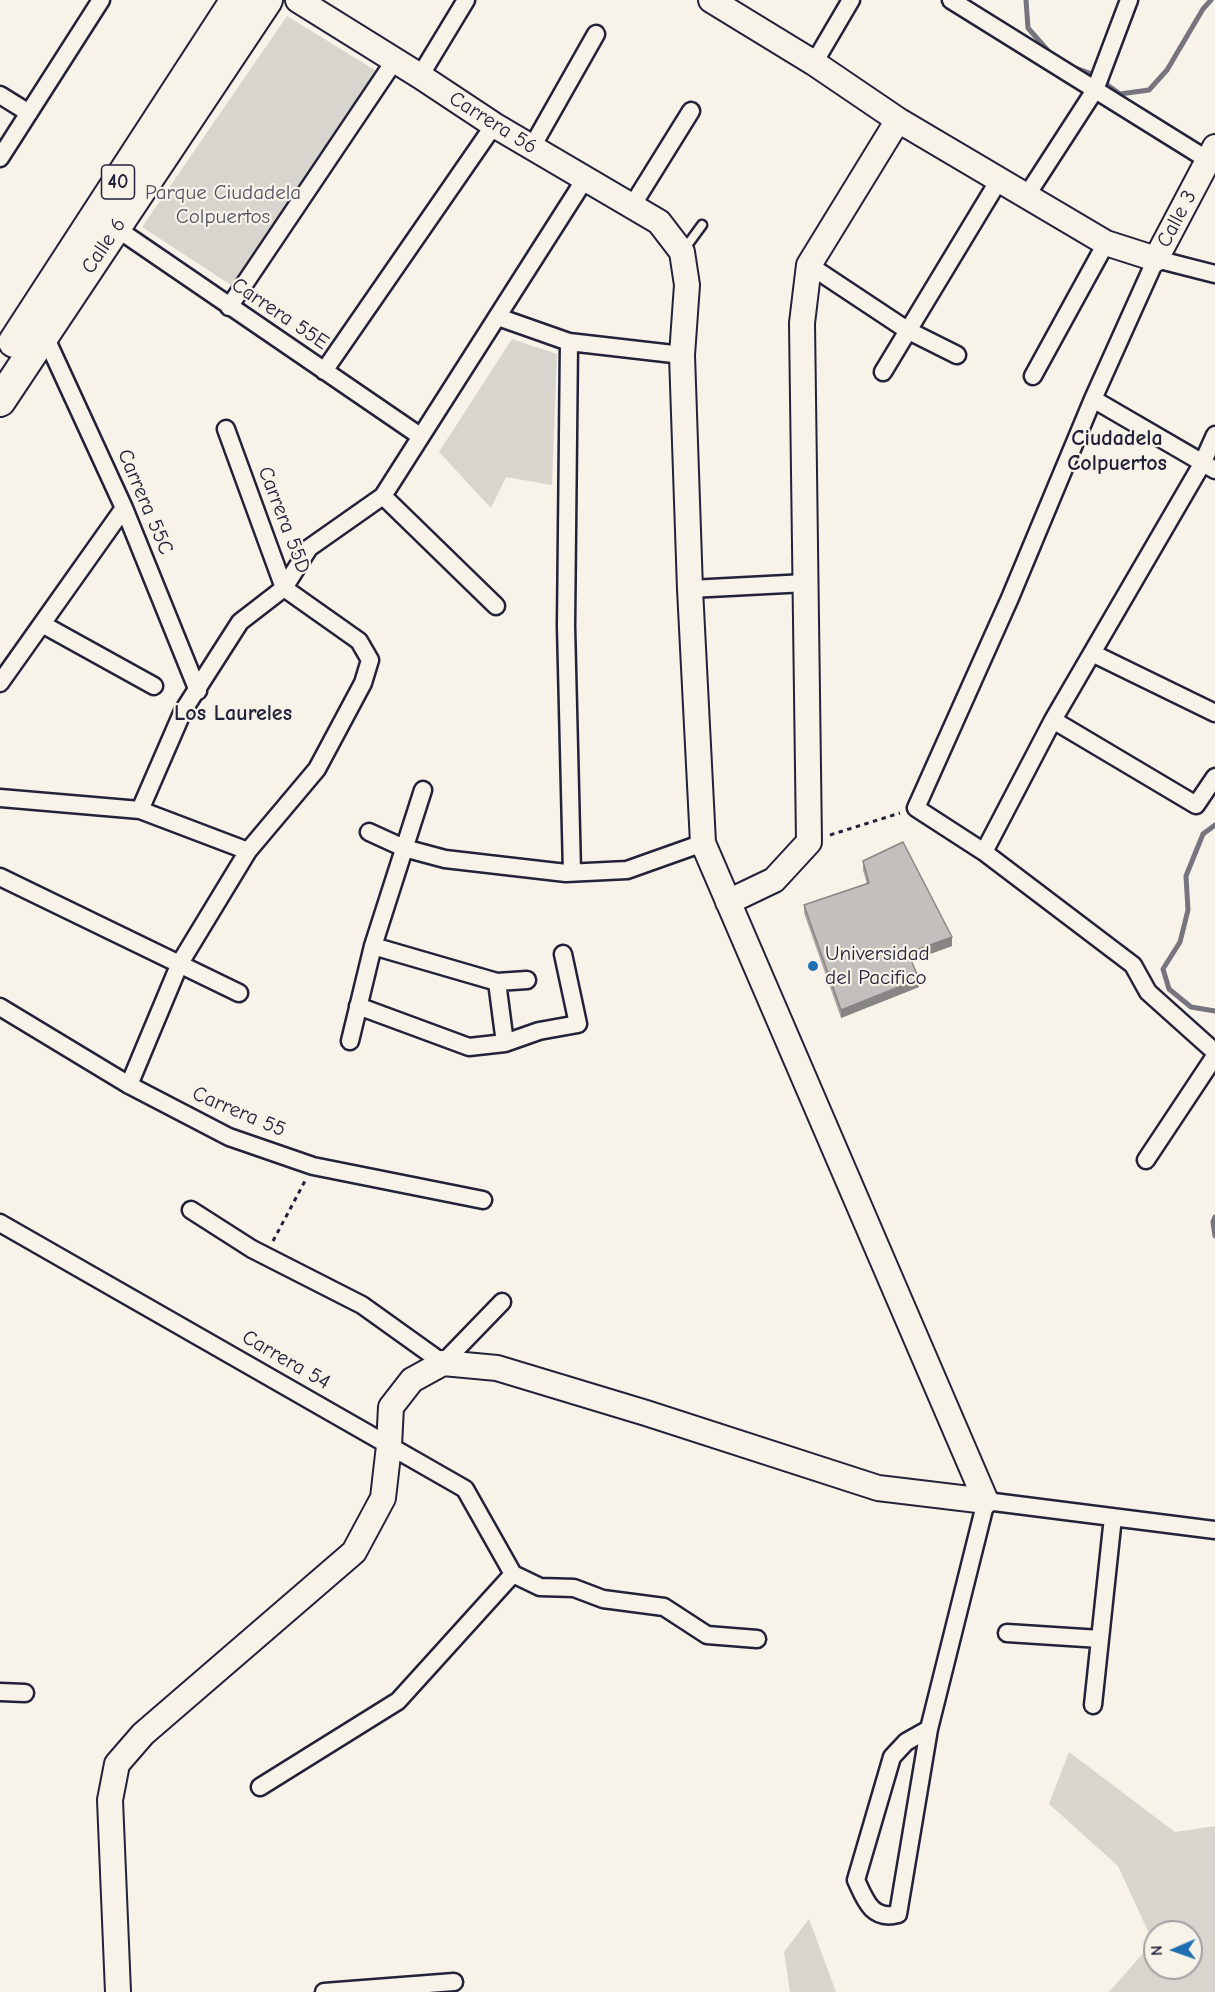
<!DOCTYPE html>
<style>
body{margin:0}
#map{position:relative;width:1215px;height:1992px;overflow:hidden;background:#f7f3e8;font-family:"Comic Neue",sans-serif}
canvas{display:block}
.north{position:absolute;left:1143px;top:1920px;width:60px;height:60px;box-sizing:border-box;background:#f7f3e8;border:2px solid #a29fa3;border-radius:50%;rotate:268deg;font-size:16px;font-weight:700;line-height:24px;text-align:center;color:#22223b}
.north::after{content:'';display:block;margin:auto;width:21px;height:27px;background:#1f6fb2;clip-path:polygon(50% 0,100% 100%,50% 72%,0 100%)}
</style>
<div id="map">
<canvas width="1215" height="1992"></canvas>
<div class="north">N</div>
</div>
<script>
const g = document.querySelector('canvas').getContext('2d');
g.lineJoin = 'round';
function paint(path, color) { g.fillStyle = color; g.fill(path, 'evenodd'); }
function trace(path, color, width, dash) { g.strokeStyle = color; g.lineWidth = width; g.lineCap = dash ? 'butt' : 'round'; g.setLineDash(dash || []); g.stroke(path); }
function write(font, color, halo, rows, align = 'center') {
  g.font = font + ' "Comic Neue",sans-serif'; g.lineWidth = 4.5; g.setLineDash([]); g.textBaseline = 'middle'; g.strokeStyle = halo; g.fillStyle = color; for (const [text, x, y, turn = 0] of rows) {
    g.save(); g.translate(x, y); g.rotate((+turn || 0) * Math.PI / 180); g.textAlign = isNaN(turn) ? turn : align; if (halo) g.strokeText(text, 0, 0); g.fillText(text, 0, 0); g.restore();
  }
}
paint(new Path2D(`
 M287 16 378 72 234 287 142 227Z
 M512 339 557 354 552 485 506 477 491 508 439 452Z
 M1069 1752 1175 1832 1215 1826V1992H1109L1153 1942 1118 1866 1049 1804ZM1155 1932H1191V1968H1155Z
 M809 1919 836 1992H790L784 1952Z`), '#d8d5cf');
trace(new Path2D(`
 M1026 0 1028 28 1050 53
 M1070 66 1092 74 1120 94 1149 90 1167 70 1203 9 1211 0
 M1215 825 1203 834 1186 876 1188 910 1180 942 1163 969 1169 989 1191 1007 1215 1011
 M1215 1217 1213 1222 1215 1236`), '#76747f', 5);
const lane = new Path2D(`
 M683 251 702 225`);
const street = new Path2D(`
 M951 0 1208 160
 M814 63 851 0
 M420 76 466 0
 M0 95 29 113
 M532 147 596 34
 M0 158 101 0
 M1027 195 1095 90 1129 0
 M632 206 691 111
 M116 228 420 436
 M809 265 907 330 957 355
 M1215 274 1156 259 1093 399 1010 598 916 808 984 852 1133 965 1148 992 1215 1052
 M229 307 395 60
 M498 317 569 342 682 355
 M44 334 124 508 198 691
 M569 342 566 626 572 872
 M324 371 494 125
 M883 372 999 180
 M1033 376 1106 243
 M1093 399 1215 470
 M383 496 496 606
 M690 589 806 583
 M42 624 154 686
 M1092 653 1215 713
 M0 683 124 508
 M1053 720 1196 805 1215 777
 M0 798 140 810 248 851
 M140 810 183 711 240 622 284 588 309 548 383 496 585 179
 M369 832 404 848 445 859 566 873 627 870 703 843
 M984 852 1053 720 1202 464 1215 435
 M0 877 239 993
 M373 946 497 982 527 980
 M497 982 505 1043
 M358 1006 469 1047 505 1043 539 1031 578 1024 563 954
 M0 1007 129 1085 229 1137 313 1166 483 1200
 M350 1041 373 946 423 790
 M129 1085 180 963 248 851 317 769 363 683 370 660 359 641 284 588 226 429
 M1146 1160 1215 1056
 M191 1210 252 1249 362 1305 443 1363 502 1302
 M0 1223 465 1489 513 1574
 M513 1574 540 1587 574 1588 603 1599 664 1607 707 1635 757 1639
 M1007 1633 1100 1639
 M0 1692 25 1693
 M1093 1705 1113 1517
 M929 1729 906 1742 892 1757 856 1880C865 1900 872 1921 898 1914L929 1729 986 1501 1215 1530
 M260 1787 398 1701 513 1574
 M324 1992 454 1982`);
const secondary = new Path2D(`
 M711 0 814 63 898 120 1106 243 1156 259 1215 147
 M728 902 774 880 809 842 802 323 809 265 898 120
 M118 1992 110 1800 117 1764 143 1734 354 1552 383 1498 389 1446 391 1407 412 1380 443 1363 497 1368 646 1413 878 1488 986 1501 703 843 690 589 682 355 687 285 682 252 659 222 494 125 420 76 298 0`);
const highway = new Path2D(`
 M14 342 236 0
 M0 401 267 0`);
trace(lane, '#22223b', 13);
trace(street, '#22223b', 21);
trace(secondary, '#22223b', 28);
trace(highway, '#22223b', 34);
trace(new Path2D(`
 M830 835 900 813
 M273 1241 305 1181`), '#22223b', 3, [4.5, 4.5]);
trace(lane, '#f7f3e8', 8);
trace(street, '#f7f3e8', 16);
trace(secondary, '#f7f3e8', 24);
trace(highway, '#f7f3e8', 30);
paint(new Path2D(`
 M863 861 952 946 911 961 919 987 841 1018 804 913V905L867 884 863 870Z`), '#a7a4a3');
paint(new Path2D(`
 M952 937V946L908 962V953Z
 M919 979V987L841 1018V1010Z`), '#888684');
const building = new Path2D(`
 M903 842 952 937 908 953 919 979 841 1010 804 905 869 883 863 861Z`);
paint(building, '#c2bfbd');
trace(building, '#888684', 1.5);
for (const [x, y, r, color] of [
 [813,966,6,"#1f6fb2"]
]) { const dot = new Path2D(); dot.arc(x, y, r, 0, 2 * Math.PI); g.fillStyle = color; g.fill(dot); trace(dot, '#f7f3e8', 2); }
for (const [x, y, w] of [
 [118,182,33]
]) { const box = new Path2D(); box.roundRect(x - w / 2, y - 17, w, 34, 4.5); g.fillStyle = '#f7f3e8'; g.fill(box); trace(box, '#22223b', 1.5); }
write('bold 20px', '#22223b', null, [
 ["40",118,182]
]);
write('21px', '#22223b', '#f7f3e8', [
 ["Carrera 56",493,123,32],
 ["Calle 3",1177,219,-62],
 ["Calle 6",104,246,-56],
 ["Carrera 55E",280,314,34],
 ["Carrera 55C",145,502,67],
 ["Carrera 55D",284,520,69],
 ["Carrera 55",239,1112,23],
 ["Carrera 54",286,1360,30]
]);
write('21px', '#504f60', '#f7f3e8', [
 ["Parque Ciudadela",223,193],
 ["Colpuertos",223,217]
]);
write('21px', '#22223b', '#f7f3e8', [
 ["Universidad",825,954],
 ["del Pacifico",825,978]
], 'left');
write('bold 22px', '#22223b', '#f7f3e8', [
 ["Ciudadela",1117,439],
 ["Colpuertos",1117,464],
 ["Los Laureles",233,714]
]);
</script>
